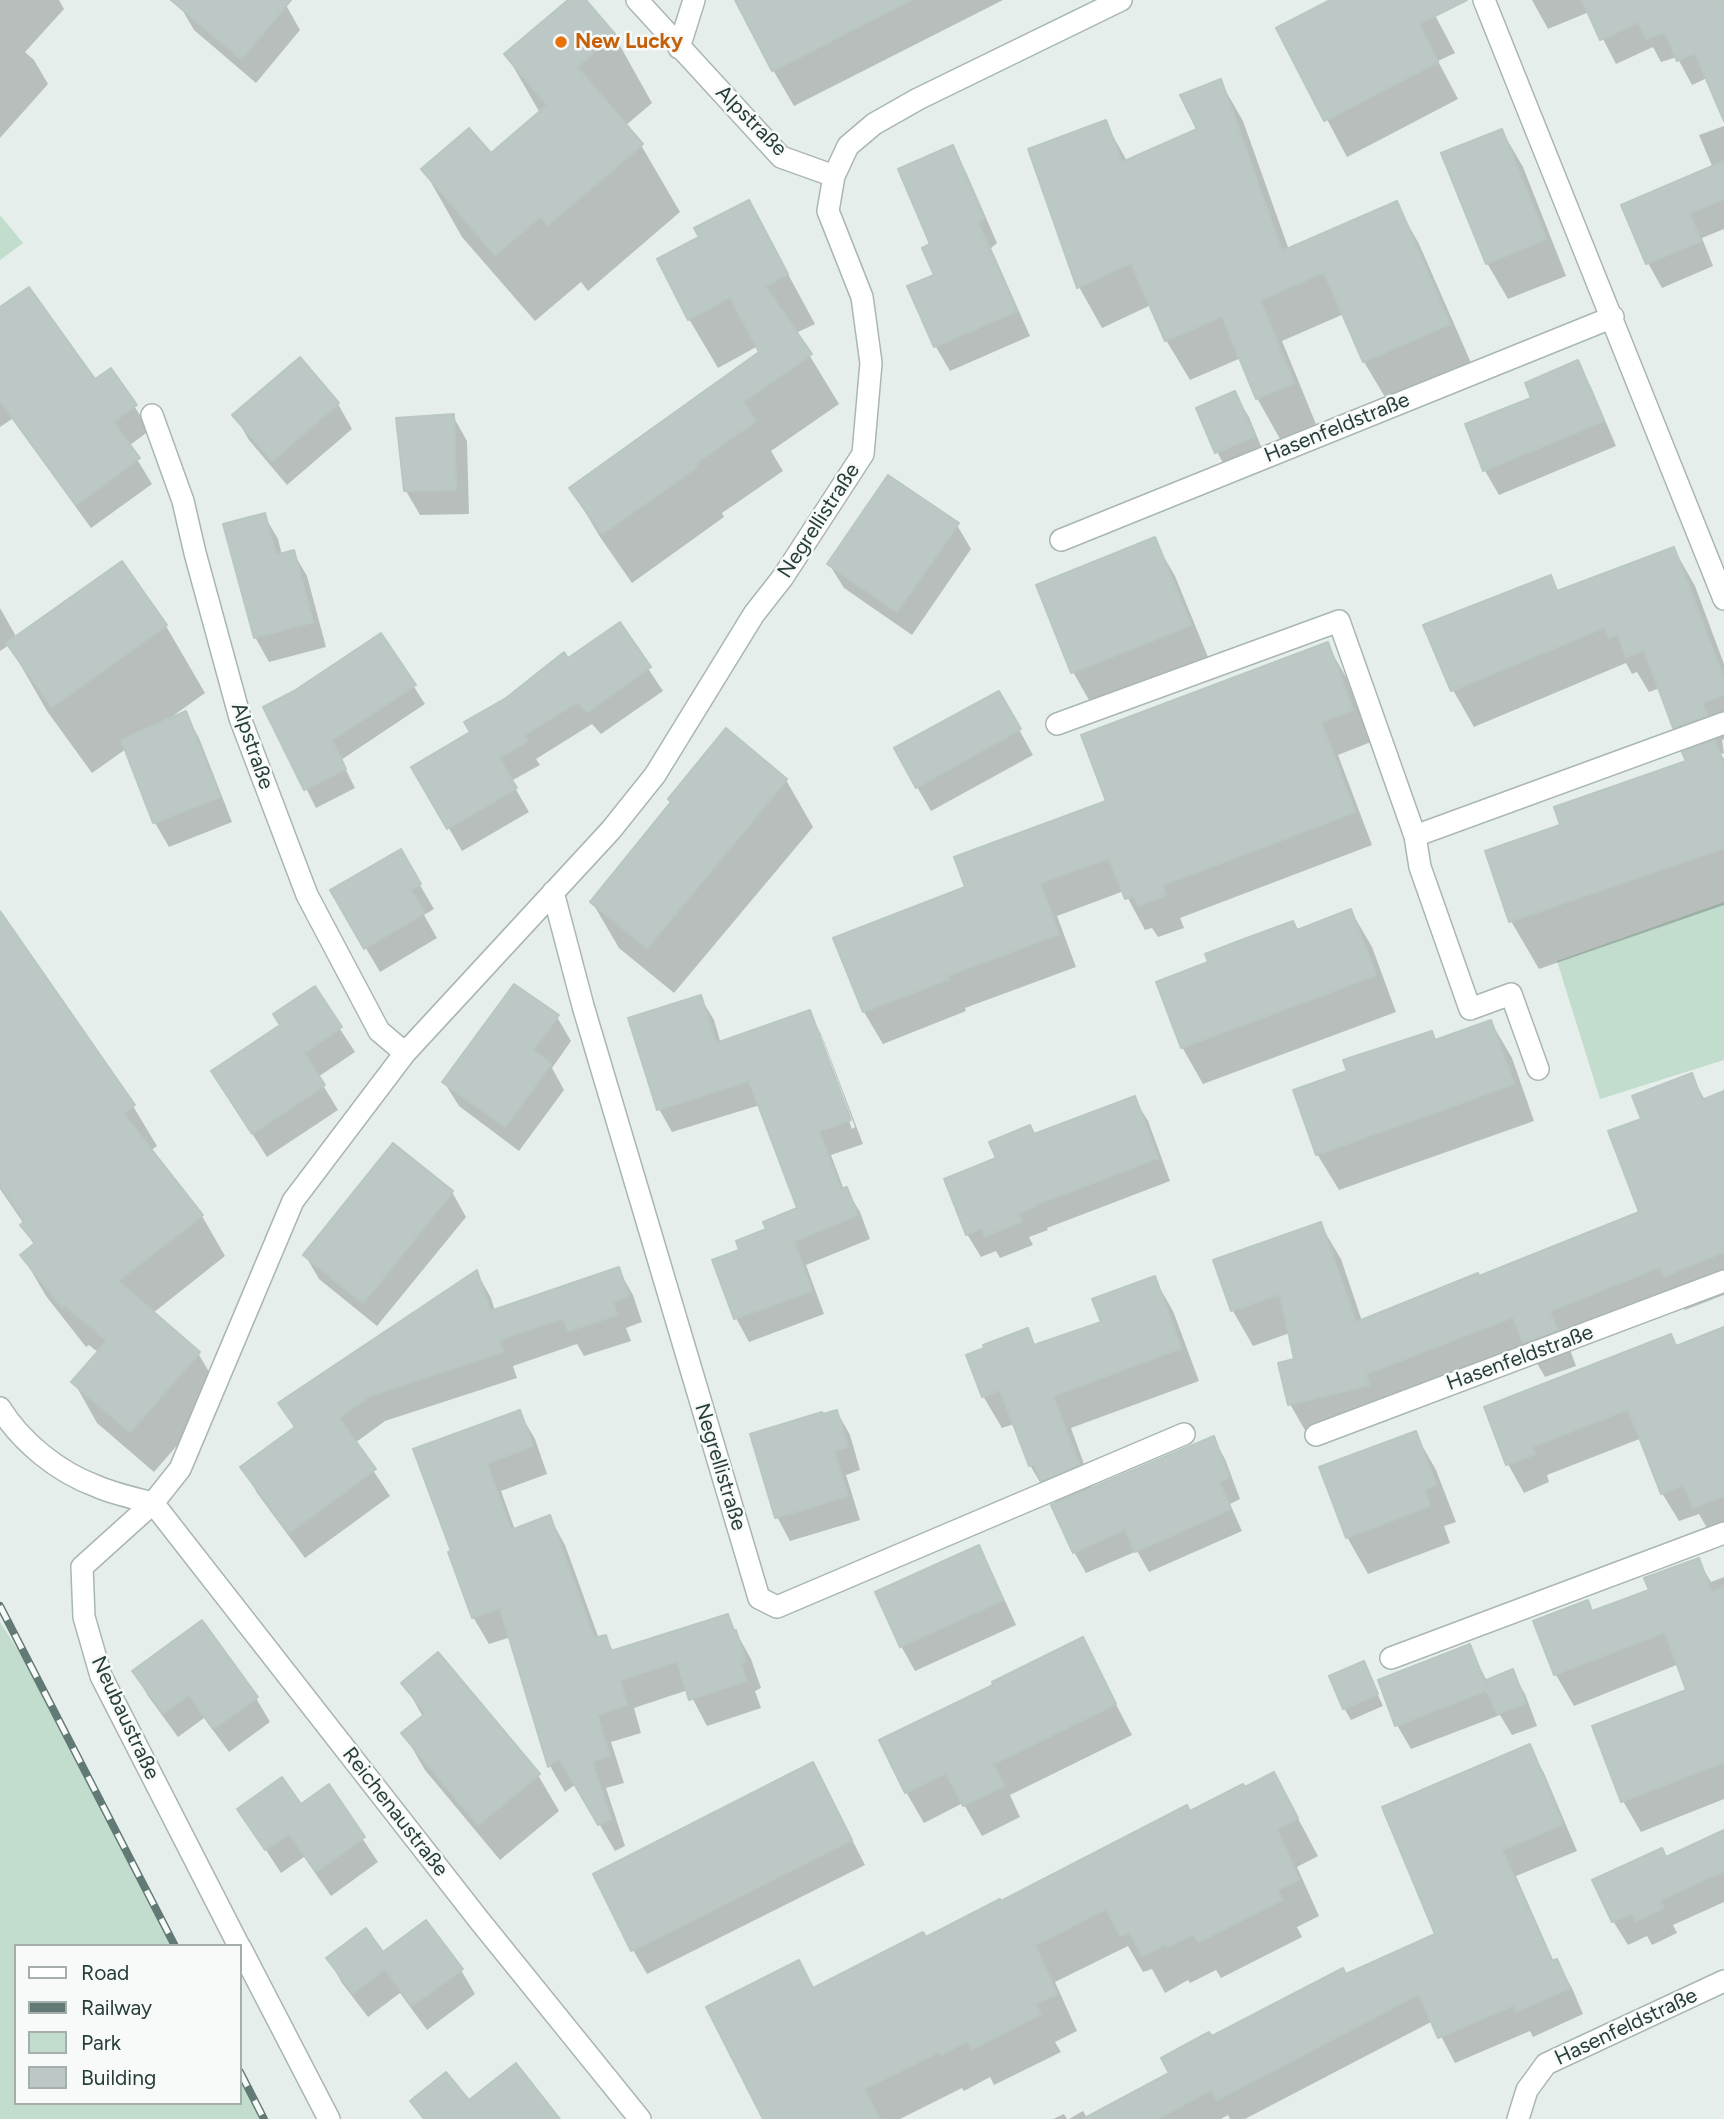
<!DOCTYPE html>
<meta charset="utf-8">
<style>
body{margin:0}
#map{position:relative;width:1724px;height:2119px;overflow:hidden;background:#e6eeeb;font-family:Figtree,sans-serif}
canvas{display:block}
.legend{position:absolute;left:14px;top:1944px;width:228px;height:161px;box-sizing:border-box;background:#f7faf9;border:2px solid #a4afad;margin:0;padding:9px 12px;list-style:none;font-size:21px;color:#273e3b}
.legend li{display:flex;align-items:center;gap:14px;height:35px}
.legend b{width:35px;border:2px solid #a4afad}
</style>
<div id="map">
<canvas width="1724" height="2119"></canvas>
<ul class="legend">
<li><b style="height:9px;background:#fff"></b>Road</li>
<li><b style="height:9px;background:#627a76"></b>Railway</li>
<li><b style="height:19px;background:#c2dccd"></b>Park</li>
<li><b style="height:19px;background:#bcc8c5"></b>Building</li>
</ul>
</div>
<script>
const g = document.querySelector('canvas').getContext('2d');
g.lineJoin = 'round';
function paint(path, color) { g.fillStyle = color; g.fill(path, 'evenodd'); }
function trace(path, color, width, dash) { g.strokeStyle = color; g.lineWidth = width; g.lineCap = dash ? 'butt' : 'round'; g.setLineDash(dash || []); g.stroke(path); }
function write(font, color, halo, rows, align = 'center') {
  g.font = font + ' Figtree,sans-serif'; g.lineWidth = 5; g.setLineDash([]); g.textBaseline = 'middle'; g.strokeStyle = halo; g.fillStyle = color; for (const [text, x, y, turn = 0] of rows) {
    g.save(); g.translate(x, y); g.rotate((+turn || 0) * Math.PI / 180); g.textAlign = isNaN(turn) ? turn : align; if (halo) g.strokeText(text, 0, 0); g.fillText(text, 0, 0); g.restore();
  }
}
paint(new Path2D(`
 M0 215 23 243 0 260Z
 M1724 902V1060L1600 1099 1557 961Z
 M0 1622 49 1698 175 1946H16V2103H240V2074L263 2119H0Z`), '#c2dccd');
paint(new Path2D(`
 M0 0H59L64 9 25 52 34 60 48 84 0 138Z
 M185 0H280L286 5 300 30 256 83 194 30 180 6Z
 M571 0H583L614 35 652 103 625 126 641 145 680 212 588 291 581 282 535 321 462 237 424 170 490 156 540 113 506 54Z
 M752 0H1003L794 106 773 70Z
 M1330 0H1427L1455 53 1438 61 1458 99 1347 157 1279 29Z
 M1532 0H1720L1724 9V119L1707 78 1692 85 1677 57 1661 62 1653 47 1616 64 1589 12 1548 29Z
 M1220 81 1243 121 1289 250 1396 203 1419 244 1472 365 1388 402 1364 362 1344 314 1282 341 1316 424 1280 439 1257 398 1241 358 1190 380 1166 340 1151 305 1102 328 1079 287 1030 150 1105 122 1127 161 1200 130Z
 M1724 126V229L1702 238 1713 266 1662 288 1648 263 1713 168 1699 135Z
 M1502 131 1523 167 1566 276 1508 299 1487 263Z
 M952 148 966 172 997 243 991 248 1030 336 950 371 936 347 910 287 936 275 933 245Z
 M749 202 815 324 796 333 839 404 771 451 783 471 722 513 724 517 632 583 600 537 571 488 761 353 758 346 718 368 689 319Z
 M0 309 94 382 110 370 150 430 129 446 152 484 91 528 12 419 0 427Z
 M300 360 338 404 352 429 287 485 249 440 235 416Z
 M1577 362 1591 387 1616 446 1499 495 1485 471 1467 425 1533 399Z
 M1234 393 1249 417 1267 461 1231 477 1217 452Z
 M453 416 467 441 469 514 420 515 406 491Z
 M264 515 278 539 282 555 293 552 307 576 326 647 269 662 255 637Z
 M957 525 971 549 912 635 844 588 829 564Z
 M1154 540 1175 576 1210 662 1094 709 1073 672Z
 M1674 549 1695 586 1724 664V739L1722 740 1724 753 1721 754 1724 759V905L1539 969 1511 921 1563 826 1688 762 1689 752 1675 727 1660 688 1649 692 1637 672 1632 674 1626 663 1474 727 1453 690 1426 626 1550 577 1559 592Z
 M121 564 166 626 205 693 170 718 185 713 199 738 232 822 169 847 155 823 126 749 92 773 47 711 9 645 0 651V608L17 638Z
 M619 625 663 691 601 734 592 724 536 759 540 765 511 781 529 812 462 851 414 767 473 733 568 661Z
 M381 635 425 704 341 760 355 788 316 808 265 707 294 692Z
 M1327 644 1346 677 1371 742 1338 755 1372 845 1180 918 1184 928 1158 937 1152 928 1145 930 1124 891 1057 916 1076 967 965 1008 966 1011 883 1044 864 1012 836 939 967 888 1109 802Z
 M1011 715 1033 755 931 811 917 787Z
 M726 731 786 780 813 827 674 993 619 948 592 902 672 803Z
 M400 851 434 909 424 915 437 938 380 972 332 891Z
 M1351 911 1372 947 1396 1012 1203 1084 1182 1047 1297 931Z
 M0 914 133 1106 157 1146 150 1151 202 1216 225 1256 153 1313 198 1353 222 1394 154 1472 97 1423 74 1382 99 1353 89 1345 86 1347 46 1296 22 1255 34 1245 23 1225 24 1224 0 1189Z
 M314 989 355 1052 318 1077 338 1110 267 1157 213 1072 282 1026Z
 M700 997 714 1020 721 1044 809 1012 822 1036 863 1144 831 1155 844 1190 846 1189 860 1212 870 1239 806 1265 824 1314 749 1342 736 1318 741 1251 799 1209 760 1105 672 1132 659 1109ZM817 1035H821L855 1127 852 1129Z
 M557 1017 571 1041 552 1068 564 1090 519 1151 459 1106 444 1082Z
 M1491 1022 1512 1058 1534 1121 1339 1190 1317 1154 1349 1072 1432 1033 1436 1041Z
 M1691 1075 1705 1100 1724 1093V1295L1685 1310 1681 1302 1569 1347 1576 1366 1545 1377 1531 1353 1385 1410 1388 1421 1310 1439 1290 1404 1296 1360 1290 1333 1253 1346 1233 1311 1215 1261 1320 1224 1341 1259 1362 1321 1642 1213 1643 1120Z
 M1134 1098 1148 1121 1170 1181 1047 1228 1048 1230 1029 1237 1033 1245 1000 1258 996 1251 981 1257 967 1234 998 1159 1034 1136Z
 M394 1145 452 1192 466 1217 377 1326 319 1279 305 1255Z
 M618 1269 633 1295 642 1322 626 1328 631 1341 584 1356 577 1344 513 1366 517 1378 385 1421 355 1443 390 1496 305 1558 257 1493 243 1467 295 1429 280 1404 477 1273 491 1298 495 1311Z
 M1154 1278 1173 1311 1199 1381 1071 1428 1093 1489 1213 1438 1225 1459 1240 1499 1230 1504 1242 1531 1149 1572 1137 1551 1086 1573 1074 1552 1057 1504 1052 1497 1049 1498 1030 1465 1014 1424 1002 1428 983 1396 1027 1330 1036 1346 1103 1323Z
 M1724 1329V1530L1711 1535 1699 1514 1679 1521 1662 1493 1642 1438 1547 1475 1549 1482 1524 1493 1508 1464 1670 1336 1677 1348Z
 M519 1412 535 1439 547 1474 501 1491 515 1530 550 1518 565 1545 599 1639 605 1637 614 1652 727 1616 751 1659 761 1688 755 1691 761 1708 707 1726 688 1690 634 1708 641 1733 611 1742 624 1783 606 1788 625 1846 615 1851 576 1784 565 1792 550 1766 511 1637 489 1644 473 1617 453 1552 415 1450Z
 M837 1412 850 1435 860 1470 846 1475 860 1520 790 1541 777 1517 823 1416Z
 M1415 1433 1436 1470 1456 1522 1444 1526 1450 1543 1368 1574 1347 1537Z
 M978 1547 992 1572 1016 1625 915 1671 901 1646Z
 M1698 1560 1711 1582 1724 1577V1799L1641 1832 1623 1801 1688 1691 1679 1664 1574 1706 1556 1675 1536 1622 1593 1613 1652 1591Z
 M1082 1639 1132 1735 1010 1795 1020 1817 982 1836 963 1803 924 1823 906 1792 996 1686Z
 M1469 1646 1487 1681 1512 1672 1525 1694 1537 1726 1512 1735 1500 1715 1411 1749 1397 1725ZM1482 1683 1490 1690 1492 1698 1491 1699Z
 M1363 1663 1383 1706 1351 1720 1344 1708Z
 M134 1672 256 1698 270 1722 229 1752 204 1718 178 1737 148 1696Z
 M404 1683 538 1775 559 1811 500 1860 425 1770 404 1734 423 1717Z
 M1529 1747 1544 1773 1577 1851 1516 1876 1554 1962 1556 1961 1572 1988 1583 2014 1533 2037 1530 2031 1455 2063 1433 2021 1245 2119H1230L1228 2115 1221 2119H1069L1083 2111 1087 2118 1171 2074 1211 2039 1437 1935Z
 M328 1787 378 1862 331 1896 304 1857 281 1873 239 1809 301 1807Z
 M826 1789 865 1865 647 1974 633 1950Z
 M1294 1811 1318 1856 1297 1867 1319 1916 1297 1927 1302 1937 1221 1978 1216 1970 1190 1983 1188 1980 1165 1993 1152 1969 1143 1972 1128 1946 1055 1982 1077 2031 1055 2042 1061 2052 994 2085 990 2077 964 2091 962 2088 900 2119H765L814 1990 1190 1813Z
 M1724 1832V1902L1673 1925 1677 1933 1652 1945 1647 1936 1628 1945 1613 1921 1666 1859Z
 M383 1954 461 1970 475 1994 427 2030 400 1993 368 2017 342 1983 328 1958Z
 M1064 2114 1067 2119H1053Z`), '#0003');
const building = new Path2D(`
 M171 0H291L241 59Z
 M568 0H586L615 34 577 67 643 144 548 225 541 216 495 255 421 169 469 128 491 153 547 105 504 54Z
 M735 0H911L772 71Z
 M1330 0H1467L1419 24 1438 62 1324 121 1276 28Z
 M1582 0H1724V121L1695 53 1677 61 1665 32 1646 39 1639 22 1600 40Z
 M1221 79 1282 251 1397 201 1450 324 1363 362 1324 272 1260 300 1294 383 1256 399 1222 316 1165 341 1131 263 1077 288 1028 149 1106 120 1122 162 1197 129 1180 95Z
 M1502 129 1546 239 1486 264 1441 153Z
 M953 145 984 218 978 223 1017 311 934 347 907 286 934 275 922 248 930 244 898 169Z
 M1724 161V199L1689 213 1701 241 1646 264 1621 205Z
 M749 200 788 274 765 286 812 354 743 402 756 421 695 464 697 467 602 534 569 488 759 352 730 297 688 320 657 259 699 237 694 228Z
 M29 287 95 379 111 368 137 405 113 422 140 458 76 505 0 400V307Z
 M300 357 339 403 272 461 232 415Z
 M1578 360 1604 421 1483 471 1465 424 1531 398 1525 383Z
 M1235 391 1255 436 1215 453 1196 408Z
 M454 414 456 490 404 491 396 418Z
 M888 475 959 523 897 612 827 564Z
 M265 513 276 555 294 550 313 622 254 638 223 524Z
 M1155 537 1191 625 1071 673 1036 585Z
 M1674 547 1724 679V695L1702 703 1707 715 1673 728 1644 650 1626 657 1618 635 1609 638 1605 627 1451 691 1423 625 1551 575 1557 591Z
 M122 561 167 625 52 707 6 643Z
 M620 622 651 667 587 712 578 702 524 735 528 741 499 758 517 788 447 829 411 767 470 732 464 722 506 698 564 652 568 658Z
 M381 633 416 685 332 740 346 769 304 790 263 707 294 691Z
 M1328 642 1353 710 1321 722 1355 812 1163 885 1166 895 1138 906 1134 896 1125 899 1109 858 1040 883 1059 934 947 976 949 979 863 1012 833 938 965 887 954 857 1106 801 1081 735Z
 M999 691 1021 729 916 788 894 748Z
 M186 711 220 797 153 823 121 740Z
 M726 728 787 779 647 948 590 902 671 802 668 799Z
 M1715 740 1724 766V848L1509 922 1485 851 1560 825 1554 807 1686 761 1682 752Z
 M401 849 421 884 411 890 425 913 364 949 330 890Z
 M1351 909 1376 975 1181 1048 1156 982 1208 962 1205 954 1236 942 1293 921 1297 930Z
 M0 911 135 1105 123 1113 203 1215 118 1281 200 1352 130 1432 71 1382 107 1341 65 1305 62 1308 20 1255 35 1243 20 1225 25 1221 0 1185Z
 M514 984 559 1015 533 1050 551 1064 505 1127 442 1082Z
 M315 986 342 1027 304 1053 325 1085 252 1134 211 1071 280 1025 273 1014Z
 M701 995 716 1043 810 1010 851 1120 819 1131 841 1189 847 1187 858 1215 794 1241 812 1291 734 1319 712 1260 739 1250 736 1241 766 1229 763 1222 797 1208 749 1081 657 1110 628 1018Z
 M1491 1020 1514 1084 1316 1155 1293 1090 1347 1071 1343 1060 1432 1031 1435 1040Z
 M1692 1073 1702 1100 1724 1091V1252L1664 1276 1660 1267 1550 1311 1557 1330 1523 1343 1513 1317 1366 1374 1369 1385 1288 1405 1278 1363 1294 1359 1280 1294 1231 1311 1213 1260 1321 1222 1356 1322 1478 1273 1479 1276 1639 1212 1608 1131 1641 1119 1632 1096Z
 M1135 1096 1158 1158 1035 1205 1036 1206 1018 1214 1021 1222 985 1236 982 1228 966 1235 944 1179 996 1158 989 1142 1030 1125 1034 1134Z
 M393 1143 453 1191 363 1303 303 1255Z
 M619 1267 629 1296 613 1302 617 1315 568 1331 563 1318 499 1340 503 1352 370 1396 339 1418 376 1469 289 1533 240 1467 295 1427 278 1403 477 1270 490 1311Z
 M1155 1276 1181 1348 1053 1396 1079 1464 1041 1481 1034 1464 1029 1466 1000 1390 982 1397 966 1355 984 1348 983 1345 1028 1328 1034 1345 1101 1322 1092 1299Z
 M1724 1327V1496L1693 1508 1684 1485 1661 1494 1628 1409 1532 1447 1535 1454 1506 1465 1484 1407 1671 1334 1676 1346Z
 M520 1410 533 1446 487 1463 511 1530 550 1515 594 1638 606 1635 611 1651 728 1614 734 1631 736 1630 746 1661 741 1663 746 1681 689 1700 677 1661 620 1680 627 1705 597 1715 610 1756 592 1761 611 1819 598 1825 559 1758 548 1767 500 1608 472 1618 448 1552 451 1551 413 1449Z
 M837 1410 848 1447 834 1451 848 1496 775 1518 750 1434 822 1412 823 1414Z
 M1416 1431 1436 1485 1424 1489 1430 1506 1346 1538 1319 1467Z
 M1214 1436 1229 1477 1219 1482 1231 1509 1135 1552 1125 1529 1073 1553 1051 1505Z
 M979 1545 1003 1600 900 1647 875 1592Z
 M1699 1558 1712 1593 1724 1587V1762L1621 1802 1592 1726 1686 1690 1665 1632 1554 1675 1533 1621 1588 1600 1592 1611 1649 1590 1644 1578Z
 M202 1620 258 1697 213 1729 189 1695 163 1713 132 1671Z
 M1083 1637 1116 1704 993 1764 1004 1786 963 1806 946 1773 905 1793 879 1740 993 1685 992 1682Z
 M1470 1644 1488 1690 1395 1726 1378 1680Z
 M438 1652 540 1774 478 1825 401 1733 426 1713 401 1683Z
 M1364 1661 1378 1694 1343 1709 1329 1676Z
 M1513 1669 1526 1703 1497 1714 1484 1681Z
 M1530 1744 1563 1824 1502 1850 1552 1961 1557 1959 1570 1988 1517 2011 1514 2005 1438 2038 1419 1994 1217 2100 1211 2090 1157 2119H1083L1169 2073 1161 2058 1209 2032 1212 2036 1343 1968 1346 1974 1435 1934 1382 1807Z
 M813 1762 852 1840 631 1951 593 1874Z
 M1274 1772 1298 1818 1277 1829 1299 1879 1277 1890 1282 1900 1198 1942 1194 1934 1167 1947 1165 1944 1142 1957 1130 1932 1120 1936 1106 1909 1035 1945 1057 1994 1035 2004 1041 2014 972 2049 967 2041 941 2055 939 2052 864 2089 880 2119H763L706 2007 799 1960 813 1988 923 1932 926 1937 1000 1899 1001 1901 1187 1805 1190 1811 1243 1784 1245 1787Z
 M282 1777 301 1804 329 1784 365 1837 316 1872 289 1834 265 1850 237 1809Z
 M1724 1830V1871L1660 1900 1664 1908 1636 1921 1632 1913 1612 1922 1592 1880 1662 1848 1666 1857Z
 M426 1920 463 1969 412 2006 385 1969 353 1993 326 1958 366 1928 383 1952Z
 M516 2063 560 2119H424L410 2101 446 2072 469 2100Z`);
paint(building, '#bcc8c5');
trace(building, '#b9c7c3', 2);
const minor = new Path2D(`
 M637 0 781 157 834 176
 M1484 0 1724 599
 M679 48 694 0
 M152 415 183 501 195 553 240 718 307 895 379 1031 405 1053
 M1061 540 1613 317
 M1057 724 1339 621 1415 836 1420 867 1470 1009 1511 994 1538 1069
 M1415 836 1724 723
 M553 892 583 1006 759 1598 777 1607 1184 1434
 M0 1408C21 1442 58 1472 96 1486 114 1494 134 1498 153 1503
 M1316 1435 1724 1281
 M153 1503 479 1920 640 2119
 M1391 1658 1724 1533
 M239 1946 101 1676 84 1617 82 1567 153 1503 180 1469 293 1201 405 1053 611 830 655 775 754 614 783 577 863 454 871 363 862 297 828 211 834 176 848 146 874 124 918 99 1121 0
 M240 1947 329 2119
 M1518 2119 1527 2090 1546 2064 1724 1981`);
trace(minor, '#a9b6b3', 24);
trace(minor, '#fff', 21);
const rail = new Path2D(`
 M0 1606 175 1946
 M240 2072 264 2119`);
trace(rail, '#627a76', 8);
trace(rail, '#f7faf9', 5, [16]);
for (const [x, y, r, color] of [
 [561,42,7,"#e8710a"]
]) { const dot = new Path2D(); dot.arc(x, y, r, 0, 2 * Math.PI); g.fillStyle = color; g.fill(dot); trace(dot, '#f7faf9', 2.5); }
write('bold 21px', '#c56008', '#f7faf9', [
 ["New Lucky",575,42]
], 'left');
write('21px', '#273e3b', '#f7faf9', [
 ["Alpstraße",751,121,45],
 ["Hasenfeldstraße",1337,428,-22],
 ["Negrellistraße",819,521,-57],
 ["Alpstraße",252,746,71],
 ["Hasenfeldstraße",1520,1358,-20],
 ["Negrellistraße",720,1467,73],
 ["Neubaustraße",125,1718,65],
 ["Reichenaustraße",395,1812,52],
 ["Hasenfeldstraße",1626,2027,-25]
]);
</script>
